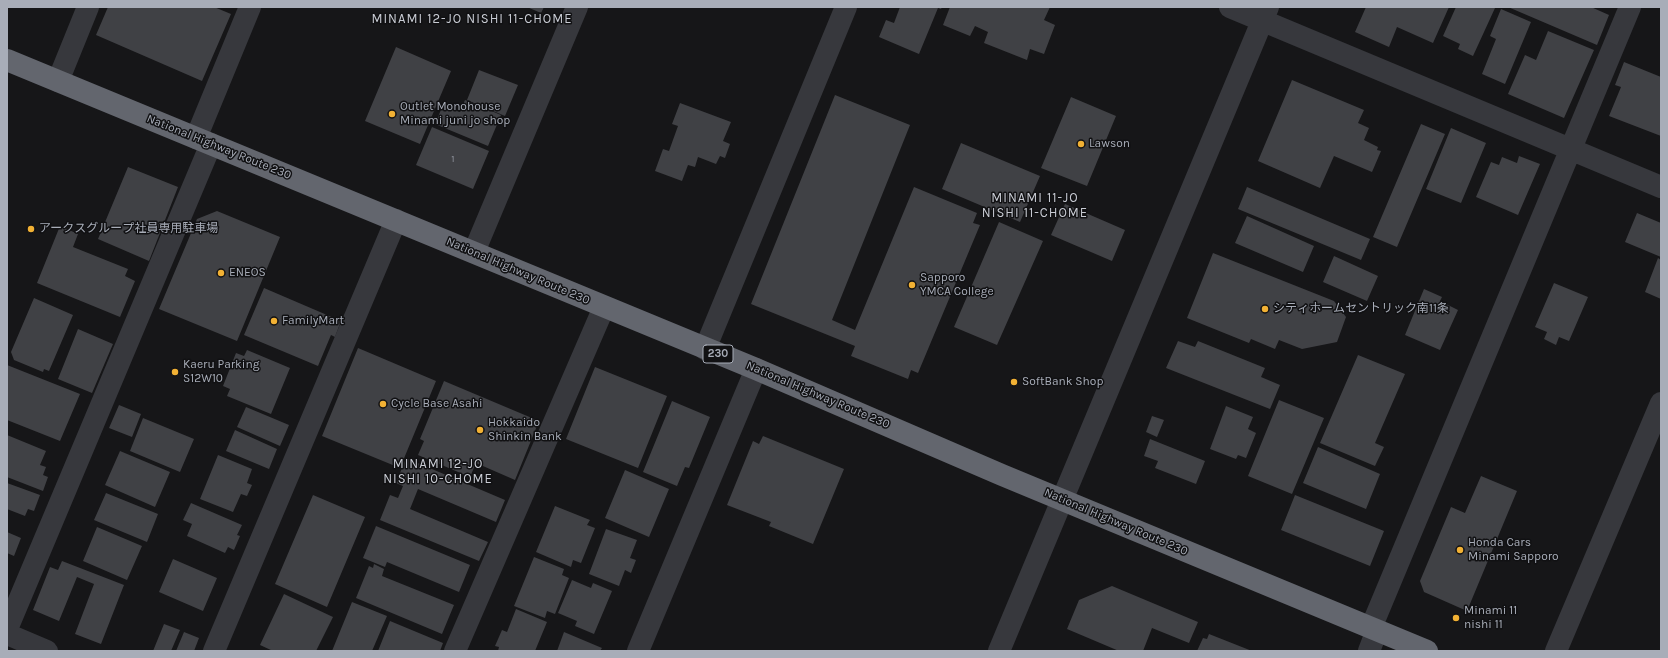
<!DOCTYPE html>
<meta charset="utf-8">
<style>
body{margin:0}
#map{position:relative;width:1668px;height:658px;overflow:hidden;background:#161618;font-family:Karla,sans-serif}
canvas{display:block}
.frame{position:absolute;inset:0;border:8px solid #a8adb8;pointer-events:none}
</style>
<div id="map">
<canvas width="1668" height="658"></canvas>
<div class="frame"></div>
</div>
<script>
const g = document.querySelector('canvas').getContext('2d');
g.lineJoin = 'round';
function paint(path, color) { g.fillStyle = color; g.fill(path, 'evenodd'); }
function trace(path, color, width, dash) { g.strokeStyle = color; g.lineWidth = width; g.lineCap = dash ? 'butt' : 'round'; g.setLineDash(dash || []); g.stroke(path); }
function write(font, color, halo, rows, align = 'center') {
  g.font = font + ' Karla,"Noto Sans JP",sans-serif'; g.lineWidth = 3; g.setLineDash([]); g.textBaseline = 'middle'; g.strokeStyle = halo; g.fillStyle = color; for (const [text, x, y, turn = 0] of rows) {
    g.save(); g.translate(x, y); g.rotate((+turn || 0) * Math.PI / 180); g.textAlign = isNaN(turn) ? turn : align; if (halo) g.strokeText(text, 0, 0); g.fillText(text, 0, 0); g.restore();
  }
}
paint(new Path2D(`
 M108 7H214L231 14 202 81 96 35Z
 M527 7H544L541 13Z
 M900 7H942L941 9 938 8 919 54 879 37 886 20 894 23Z
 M950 7H1050L1044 20 1055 25 1044 54 1030 49 1027 60 984 43 988 32 975 26 970 36 943 25Z
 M1366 7H1449L1433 43 1397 27 1389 47 1355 32Z
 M1456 7 1495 8 1473 56 1458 49 1460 44 1443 36Z
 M1508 7H1591L1609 15 1597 45Z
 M1501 9 1531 22 1505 84 1482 74 1496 39 1490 36Z
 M1548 31 1594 50 1564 118 1508 94 1525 55 1536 60Z
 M396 47 451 71 420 144 365 121Z
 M1624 62 1661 77V136L1609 116 1621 87 1615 85Z
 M479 70 518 85 505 116 467 100Z
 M1292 80 1364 110 1358 123 1369 128 1364 140 1378 147 1377 150 1381 151 1372 172 1334 156 1320 188 1258 161Z
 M835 95 910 125 832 320 855 330 914 187 977 213 973 223 980 225 918 373 911 370 908 379 851 356 855 346 751 304Z
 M1071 97 1116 116 1087 186 1041 168Z
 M465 100 501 115 488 146 435 124 443 105 460 112Z
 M680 103 731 122 723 141 730 144 725 158 720 156 716 164 698 157 695 167 688 165 682 181 655 171 663 149 669 151 678 126 672 124Z
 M1421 124 1445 134 1397 247 1373 237Z
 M432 127 489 151 473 189 416 165Z
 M1451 128 1486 143 1461 203 1426 189Z
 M961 143 1040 176 1020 222 942 189Z
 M1519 156 1540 164 1518 215 1476 197 1491 162 1499 165 1502 157 1517 163Z
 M128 167 178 187 149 261 98 239Z
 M1247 187 1370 239 1361 260 1238 209Z
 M1065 204 1125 230 1112 261 1051 235Z
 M217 211 280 237 237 341 159 309 197 219Z
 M1637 213 1661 223V257L1625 242Z
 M1247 216 1314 246 1303 272 1235 243Z
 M999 222 1043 241 997 345 954 327Z
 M60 226 78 234 73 247 128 269 125 276 135 281 120 317 37 283Z
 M1213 253 1334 301 1346 317 1337 342 1302 349 1279 340 1275 349 1251 339 1249 343 1187 318Z
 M1334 256 1378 276 1367 301 1323 282Z
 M1658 258 1661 260V299L1645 292Z
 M1554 283 1588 297 1569 341 1559 337 1556 345 1544 339 1547 332 1535 327Z
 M264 288 341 321 335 337 331 335 318 366 244 335Z
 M1424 289 1442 297 1440 301 1458 310 1440 350 1405 335Z
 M34 298 73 315 49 371 44 369 43 372 14 360 11 352Z
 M78 329 113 344 92 393 58 379Z
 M1178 341 1195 347 1198 341 1265 368 1261 377 1280 385 1270 409 1166 368Z
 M358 348 436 381 400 468 322 436Z
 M247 350 290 368 271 414 227 396 230 389 223 386 236 353 244 356Z
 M1358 355 1405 374 1375 443 1384 447 1375 466 1320 443Z
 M7 365 80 394 60 441 7 420Z
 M595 367 667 396 638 468 566 439Z
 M444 381 539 421 515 480 476 463 470 477 418 455 424 441 420 439Z
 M1279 400 1324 418 1292 494 1248 476Z
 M672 401 710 417 689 468 685 467 677 486 643 472Z
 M119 405 141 414 132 437 109 428Z
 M1226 406 1253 417 1248 429 1256 433 1246 458 1238 455 1236 459 1210 449Z
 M246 407 289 425 280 446 237 427Z
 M1152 416 1164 420 1157 437 1146 432Z
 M143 418 194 439 180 472 130 451Z
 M235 430 277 449 269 469 226 451Z
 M7 435 46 451 40 465 46 467 43 475 48 477 43 491 7 477Z
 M763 436 844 469 813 544 769 526 771 522 727 505 753 441 759 444Z
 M1150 439 1205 461 1196 484 1155 468 1158 461 1144 456Z
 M1318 447 1380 474 1366 509 1303 483Z
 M120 451 170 472 155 507 105 485Z
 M218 455 252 469 247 483 252 485 247 496 241 494 233 512 200 499Z
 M406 458 505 500 496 522 418 489 410 509 488 542 479 561 380 520 390 495 398 498 403 486 396 483Z
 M625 470 669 489 649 537 605 518Z
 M1481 476 1517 491 1467 611 1424 592 1420 581 1451 507 1465 513Z
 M7 483 40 495 34 511 28 509 25 516 7 509Z
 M106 493 158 514 147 542 94 520Z
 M313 495 365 517 327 607 275 584Z
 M1295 495 1384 531 1370 566 1281 530Z
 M191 503 242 525 237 535 240 536 234 550 228 547 225 553 187 536 192 524 183 520Z
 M555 506 590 520 587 525 595 528 581 563 573 560 571 567 536 552Z
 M376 526 470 565 459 592 387 562 385 567 363 558Z
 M97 527 142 546 127 580 83 561Z
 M606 529 637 540 630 558 636 560 631 573 625 570 619 586 589 574Z
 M7 532 21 538 14 556 7 553Z
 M534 557 564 569 562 575 569 578 555 614 547 611 545 618 514 606Z
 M173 559 217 578 203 611 159 592Z
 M62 561 124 585 101 644 75 634 94 584 77 577 59 621 33 610 50 567 58 570Z
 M374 564 384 569 382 576 454 605 442 634 356 598 369 566 373 568Z
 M572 580 591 588 593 583 612 591 594 634 575 626 577 621 558 613Z
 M1112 586 1198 622 1189 643 1152 628 1143 651H1119L1067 629 1079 600Z
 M284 594 333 617 316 651H273L260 645Z
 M352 602 387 616 372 651H332Z
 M516 609 547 622 535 651H498L499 647 495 646 502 630 507 632Z
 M390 621 443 643 440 651H378Z
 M164 624 180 630 171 651H153Z
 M184 632 199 638 194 651H176Z
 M564 632 602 648 600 651H557Z
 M1209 634 1252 651H1197L1203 638 1207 639Z`), '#404145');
trace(new Path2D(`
 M1230 7 1661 187
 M58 81 88 7
 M196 138 250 7
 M474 252 577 7
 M705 349 846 7
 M1371 628 1630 7
 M7 629 211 144
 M7 634 47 651
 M214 651 396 220
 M455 651 604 307
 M638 651 756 369
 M999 651 1268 7
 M1369 651 1377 630
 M1556 651 1661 403`), '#37383d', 22);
trace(new Path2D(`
 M7 60 756 369 1002 475 1427 651`), '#63666e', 22);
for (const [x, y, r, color] of [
 [392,114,4,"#f2b134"],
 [1081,144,4,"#f2b134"],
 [31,229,4,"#f2b134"],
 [221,273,4,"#f2b134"],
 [912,285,4,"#f2b134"],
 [1265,309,4,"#f2b134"],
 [274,321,4,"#f2b134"],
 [175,372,4,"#f2b134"],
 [1014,382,4,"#f2b134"],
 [383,404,4,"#f2b134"],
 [480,430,4,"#f2b134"],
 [1460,550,4,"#f2b134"],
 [1456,618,4,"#f2b134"]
]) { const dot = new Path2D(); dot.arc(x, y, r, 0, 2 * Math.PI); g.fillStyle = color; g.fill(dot); trace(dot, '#111113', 1.5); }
write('10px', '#8e929b', null, [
 ["1",453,159]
]);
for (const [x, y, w] of [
 [718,354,30]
]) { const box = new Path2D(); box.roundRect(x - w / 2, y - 9, w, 18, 3); g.fillStyle = '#111113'; g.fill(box); trace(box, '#a8adb8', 1); }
write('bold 11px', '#a8adb8', null, [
 ["230",718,354]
]);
write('12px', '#a8adb8', '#111113', [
 ["Outlet Monohouse",400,107],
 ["Minami juni jo shop",400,121],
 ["Lawson",1089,144],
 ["アークスグループ社員専用駐車場",39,229],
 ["ENEOS",229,273],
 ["Sapporo",920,278],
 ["YMCA College",920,292],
 ["シティホームセントリック南11条",1273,309],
 ["FamilyMart",282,321],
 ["Kaeru Parking",183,365],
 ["S12W10",183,379],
 ["SoftBank Shop",1022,382],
 ["Cycle Base Asahi",391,404],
 ["Hokkaido",488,423],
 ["Shinkin Bank",488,437],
 ["Honda Cars",1468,543],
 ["Minami Sapporo",1468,557],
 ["Minami 11",1464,611],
 ["nishi 11",1464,625]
], 'left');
write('12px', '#a8adb8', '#111113', [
 ["National Highway Route 230",219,147,22],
 ["National Highway Route 230",518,271,23],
 ["National Highway Route 230",818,395,23],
 ["National Highway Route 230",1116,522,23]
]);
g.letterSpacing = '1px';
write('13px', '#c9ccd4', '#111113', [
 ["MINAMI 12-JO NISHI 11-CHOME",472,19],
 ["MINAMI 11-JO",1035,198],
 ["NISHI 11-CHOME",1035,213],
 ["MINAMI 12-JO",438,464],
 ["NISHI 10-CHOME",438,479]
]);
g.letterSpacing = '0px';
</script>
